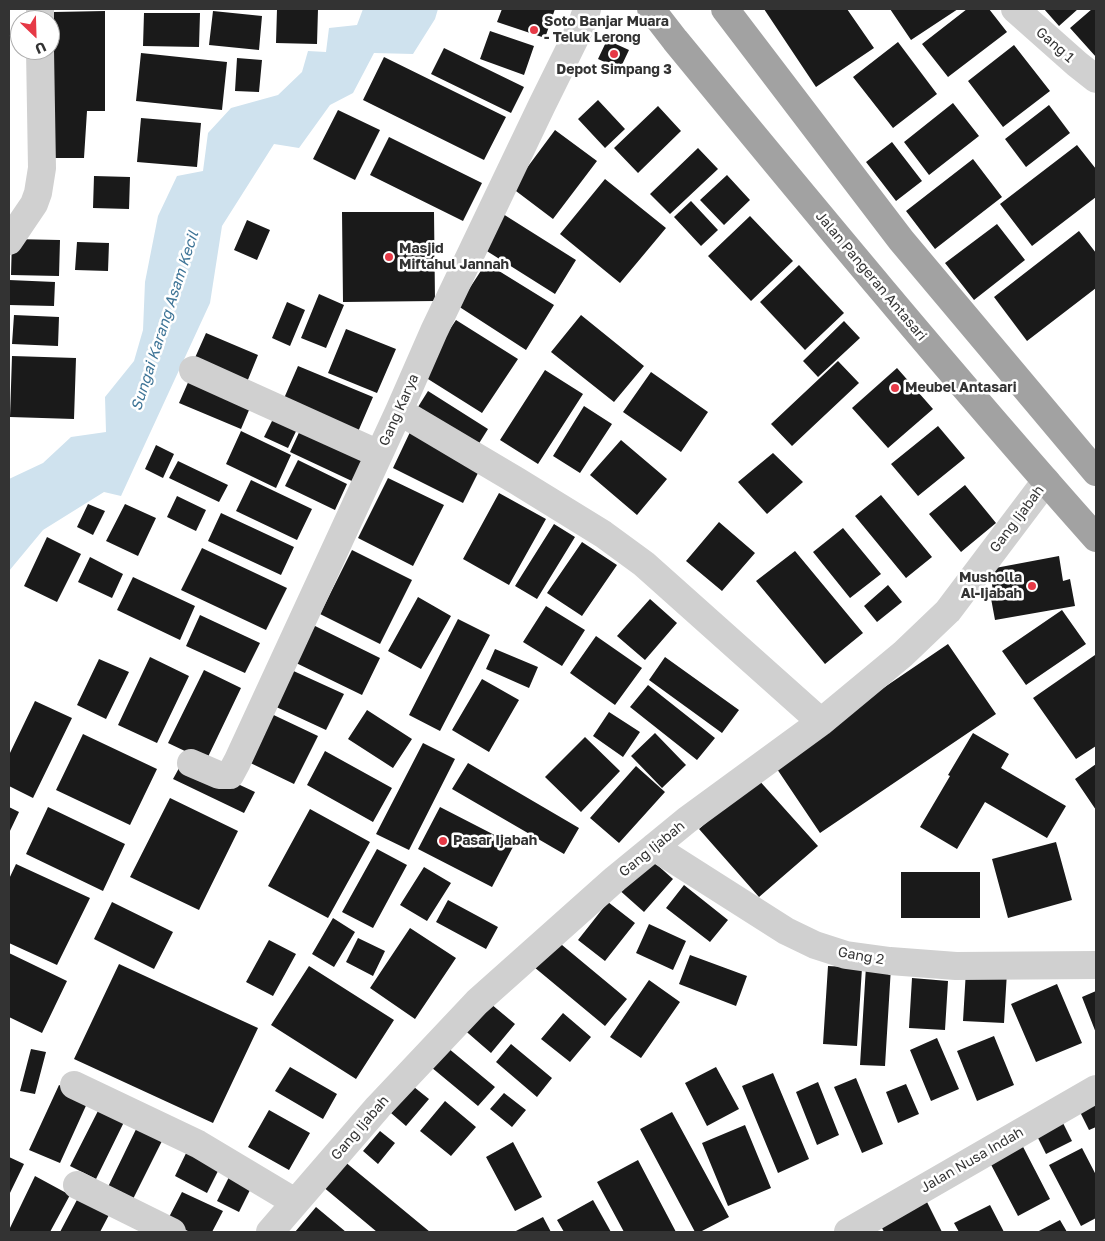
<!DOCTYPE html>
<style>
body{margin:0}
#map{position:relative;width:1105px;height:1241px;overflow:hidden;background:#fff;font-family:"Golos Text",sans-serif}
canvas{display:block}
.frame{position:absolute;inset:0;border:10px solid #333;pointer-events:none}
.north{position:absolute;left:10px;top:10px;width:50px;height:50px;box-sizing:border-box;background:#fff;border:1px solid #adadad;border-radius:50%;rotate:156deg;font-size:14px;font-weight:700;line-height:20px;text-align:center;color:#333}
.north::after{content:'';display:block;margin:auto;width:18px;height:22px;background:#e63946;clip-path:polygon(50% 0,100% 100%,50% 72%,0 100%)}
</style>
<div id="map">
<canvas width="1105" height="1241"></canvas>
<div class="frame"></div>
<div class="north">U</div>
</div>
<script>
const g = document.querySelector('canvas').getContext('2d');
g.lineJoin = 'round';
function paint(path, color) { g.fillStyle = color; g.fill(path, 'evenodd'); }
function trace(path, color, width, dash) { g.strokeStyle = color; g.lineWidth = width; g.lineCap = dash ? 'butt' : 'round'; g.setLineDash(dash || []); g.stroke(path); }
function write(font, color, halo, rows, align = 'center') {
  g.font = font + ' "Golos Text",sans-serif'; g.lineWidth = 5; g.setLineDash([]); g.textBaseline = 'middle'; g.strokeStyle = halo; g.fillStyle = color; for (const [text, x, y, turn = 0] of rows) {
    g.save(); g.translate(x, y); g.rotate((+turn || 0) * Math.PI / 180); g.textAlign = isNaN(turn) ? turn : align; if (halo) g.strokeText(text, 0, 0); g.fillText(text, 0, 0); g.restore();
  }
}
paint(new Path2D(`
 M363 9H438L435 19 413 54 374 53 353 93 330 105 299 148 274 144 222 226 210 303 121 496 104 492 43 530 9 571V479L43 463 71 437 106 432 105 397 134 361 143 330 145 282 158 216 177 176 203 171 208 133 231 108 278 95 302 72 308 51 326 52 329 28 357 25Z`), '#cfe2ee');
paint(new Path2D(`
 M277 9H318L317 44 276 43Z
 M502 9H555L545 38 497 22Z
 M764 9H847L874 48 816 87Z
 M890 9H958L911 40Z
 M967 9H989L1007 32 948 77 922 44Z
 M1044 9H1078L1059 26Z
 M1092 9H1096V57L1070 28Z
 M105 11V111H87L84 158H52L54 111V12Z
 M213 11 262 16 259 50 209 45Z
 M144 13H200L199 47 143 46Z
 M490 31 534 46 524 75 480 59Z
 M607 40 629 50 620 69 598 59Z
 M898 42 937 94 893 128 853 77Z
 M1014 45 1050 91 1003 127 968 81Z
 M444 48 524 87 511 113 431 74Z
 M141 53 227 62 222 110 136 101Z
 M384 57 506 117 484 160 363 100Z
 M237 58 262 60 259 92 235 91Z
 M598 100 625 129 605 148 578 119Z
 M953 103 979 136 929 175 904 142Z
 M1049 105 1070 133 1026 167 1005 139Z
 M658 106 681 131 638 173 614 148Z
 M338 110 380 130 355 180 313 159Z
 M141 118 201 123 197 167 137 162Z
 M555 130 597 161 553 219 512 188Z
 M389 137 482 183 463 221 370 175Z
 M892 142 922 181 896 201 866 162Z
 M1077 145 1096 169V197L1032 246 1000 204Z
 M698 148 718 169 670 214 650 194Z
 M973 159 1002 197 935 249 906 211Z
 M727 175 750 200 724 225 700 200Z
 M94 176 130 177 129 209 93 208Z
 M605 179 666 228 620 283 560 234Z
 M691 201 718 230 701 246 674 217Z
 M342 212H434L435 301 343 302Z
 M503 214 576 260 555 294 482 248Z
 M750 216 793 261 751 301 708 256Z
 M247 220 270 230 257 260 234 250Z
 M997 224 1025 260 974 300 945 263Z
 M1079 231 1096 253V288L1027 341 994 297Z
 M12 239 60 240 59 276 11 275Z
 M77 242 109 243 108 271 75 270Z
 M486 263 554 305 526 350 458 306Z
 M799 265 844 313 805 350 760 302Z
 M9 280 55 282 54 306 9 305Z
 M319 294 344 305 326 348 301 338Z
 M287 302 305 310 290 346 272 338Z
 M14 315 59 317 58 346 12 344Z
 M581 315 644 366 614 402 551 352Z
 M456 320 518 359 482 413 420 374Z
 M844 321 860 338 818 377 803 361Z
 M346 329 396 349 377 393 328 373Z
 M206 333 258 355 247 382 194 360Z
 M12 356 76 358 74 419 10 417Z
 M838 361 859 383 792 446 771 424Z
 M298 366 373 397 357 434 282 403Z
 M897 368 933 409 888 448 852 408Z
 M545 370 583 394 538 464 500 440Z
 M651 372 708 412 681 452 623 412Z
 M190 378 252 403 241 429 179 403Z
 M428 391 488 429 478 445 418 407Z
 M584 406 612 424 580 473 553 456Z
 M276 413 300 423 288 448 264 437Z
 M302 426 367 457 354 482 290 452Z
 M938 426 965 458 918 496 891 464Z
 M411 430 482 465 463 503 393 468Z
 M241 431 291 455 276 488 226 464Z
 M621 440 667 479 637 515 590 475Z
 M156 445 174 454 163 478 145 469Z
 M773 453 803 482 767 514 738 482Z
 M298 460 347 484 335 510 285 486Z
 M178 461 228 485 219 502 169 478Z
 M388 478 444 505 413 566 358 538Z
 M251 480 312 509 297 540 236 511Z
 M965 485 996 523 961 552 929 514Z
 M499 493 546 519 509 585 463 559Z
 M881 495 932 557 906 578 855 516Z
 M177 496 206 510 196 531 167 517Z
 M88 504 105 511 93 535 77 527Z
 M125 504 156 518 138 556 106 541Z
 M221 513 294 547 281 575 208 541Z
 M719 522 755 553 722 591 686 561Z
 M554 524 575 537 537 599 515 586Z
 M843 528 881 574 850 598 813 552Z
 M47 537 81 554 57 602 24 586Z
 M582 542 617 565 582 616 547 593Z
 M202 548 287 588 266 630 181 590Z
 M352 550 412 580 380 644 320 614Z
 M795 551 863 633 825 664 756 581Z
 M1059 556 1063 581 1070 579 1075 606 995 620 990 593 993 592 990 569Z
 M90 557 123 574 112 598 78 582Z
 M133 577 195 606 180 640 117 610Z
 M888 585 902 602 877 622 864 606Z
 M418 597 451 616 421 669 388 651Z
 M650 599 677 623 645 660 617 636Z
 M546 606 585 630 562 666 523 642Z
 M1062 610 1086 644 1026 685 1002 651Z
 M200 615 260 643 245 673 186 646Z
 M458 619 490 635 440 731 409 715Z
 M311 624 380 658 362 695 292 661Z
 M596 636 642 668 615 705 570 673Z
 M948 644 996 714 820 833 773 763Z
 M495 649 538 667 529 688 486 669Z
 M1095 655 1096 657V746L1076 759 1033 698Z
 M150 657 189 676 157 743 118 725Z
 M665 657 739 710 722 733 649 680Z
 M99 659 129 672 106 719 77 705Z
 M276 663 344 694 326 730 259 699Z
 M204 670 241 688 206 761 168 743Z
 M482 679 519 700 489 752 452 730Z
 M648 685 715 738 697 760 630 707Z
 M35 701 72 718 33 798 9 786V755Z
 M261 709 318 736 294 784 238 757Z
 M367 710 412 739 393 768 348 739Z
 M609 712 640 732 623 757 593 736Z
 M655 733 686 765 662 788 631 756Z
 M973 733 1009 754 1001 768 1066 806 1047 838 985 802 957 849 920 827 950 776 948 775Z
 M83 734 157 769 130 825 56 790Z
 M585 737 620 771 581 812 545 777Z
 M423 743 455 759 409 850 376 834Z
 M325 751 392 788 373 822 307 785Z
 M184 759 255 792 244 813 173 779Z
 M468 763 579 828 564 854 452 789Z
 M1096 764V810L1075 779Z
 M636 766 665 792 619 843 590 818Z
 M757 778 818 846 759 897 699 829Z
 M170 798 238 831 199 910 130 877Z
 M9 807 19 812 9 833Z
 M48 807 125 844 103 891 26 854Z
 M440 807 514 845 492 887 418 849Z
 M310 809 370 842 328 918 268 886Z
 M1056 842 1072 900 1008 918 992 859Z
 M377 849 407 865 373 928 342 912Z
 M646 855 673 879 644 912 617 888Z
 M16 864 90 898 57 965 9 943V879Z
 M424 867 451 883 427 921 400 905Z
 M901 872H980V918H901Z
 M684 885 728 920 710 942 666 908Z
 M448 900 498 927 486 949 436 922Z
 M112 902 173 932 154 969 94 939Z
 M608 902 635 923 605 961 578 940Z
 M333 918 355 932 334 967 312 954Z
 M649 924 686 941 673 970 636 953Z
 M410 928 456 958 415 1019 370 988Z
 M358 938 385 951 373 976 346 962Z
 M269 940 296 954 273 996 246 982Z
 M556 940 627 999 605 1026 534 967Z
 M9 953 67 981 42 1033 9 1017Z
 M690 955 747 976 736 1006 679 984Z
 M119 964 258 1028 213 1123 74 1059Z
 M309 966 394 1020 356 1079 271 1025Z
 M828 966 862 968 857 1046 823 1044Z
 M866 966 891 967 885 1066 860 1065Z
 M966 970 1007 972 1004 1023 963 1021Z
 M912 978 948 981 945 1030 909 1028Z
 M649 980 680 1002 641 1058 610 1037Z
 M1057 984 1082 1043 1036 1062 1011 1004Z
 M1096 991V1033L1082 997Z
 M485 999 515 1024 491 1053 461 1027Z
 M563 1013 591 1037 570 1062 541 1039Z
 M994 1036 1014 1085 977 1101 957 1051Z
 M937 1038 959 1089 931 1101 910 1050Z
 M511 1044 552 1078 537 1097 496 1062Z
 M448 1048 495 1087 478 1106 431 1067Z
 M31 1049 46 1052 35 1094 20 1091Z
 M290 1067 337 1094 323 1119 275 1091Z
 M716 1067 739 1109 707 1126 685 1083Z
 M773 1073 809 1159 778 1173 742 1086Z
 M856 1078 883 1144 862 1153 834 1087Z
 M818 1082 839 1135 817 1145 796 1092Z
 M906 1084 919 1114 898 1123 886 1092Z
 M59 1085 89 1099 60 1163 29 1150Z
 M414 1087 429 1099 406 1126 391 1113Z
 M504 1093 526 1110 512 1127 490 1109Z
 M1096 1099V1127L1089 1130 1078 1108Z
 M445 1101 476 1127 451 1156 420 1131Z
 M101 1105 126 1118 96 1179 70 1166Z
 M269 1110 310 1133 289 1170 248 1147Z
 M672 1112 729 1217 700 1232H695L640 1129Z
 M1060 1117 1072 1141 1046 1154 1034 1130Z
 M141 1119 167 1131 132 1201 107 1189Z
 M745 1125 771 1188 728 1206 702 1143Z
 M380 1131 395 1143 378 1164 363 1151Z
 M1019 1139 1050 1199 1018 1216 987 1157Z
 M513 1142 542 1197 515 1211 486 1157Z
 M190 1145 223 1161 207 1193 175 1176Z
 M1082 1148 1096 1175V1218L1081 1226 1049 1165Z
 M9 1157 24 1164 9 1195Z
 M638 1160 676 1232H624L597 1182Z
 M344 1161 430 1232H377L322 1186Z
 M231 1173 253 1184 239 1212 217 1201Z
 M35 1176 70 1195 50 1232H9V1230Z
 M182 1192 223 1211 212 1232H190L167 1221Z
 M79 1196 110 1213 100 1232H60Z
 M593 1200 611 1232H564L557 1220Z
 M926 1200 942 1232H884L880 1224Z
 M990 1205 1004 1232H959L954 1223Z
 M316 1207 346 1232H295Z
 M543 1217 551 1232H514Z
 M1060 1220 1067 1232H1037Z`), '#1a1a1a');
trace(new Path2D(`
 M40 9V20
 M1015 9 1077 64 1096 79
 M9 241 34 204 38 193 42 168 40 50
 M193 370 379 454
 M399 411 517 481 603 534 644 564 821 722
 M191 763 219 775H230L237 762 399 411 434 331 542 105 582 24 587 9
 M654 847 786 931 815 945 846 955 890 961 956 966 1096 965
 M74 1085 198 1144 295 1202
 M77 1185 172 1232
 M270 1232 378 1107 477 1002 615 879 687 820 821 722 903 654 948 611 1046 481
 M848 1232 1096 1089`), '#d0d0d0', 28);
trace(new Path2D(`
 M651 9 675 40C813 208 952 376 1096 538
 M725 9 901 240 1096 472`), '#a2a2a2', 28);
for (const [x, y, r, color] of [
 [534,30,5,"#e63946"],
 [614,54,5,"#e63946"],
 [389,257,5,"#e63946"],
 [895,388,5,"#e63946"],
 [1032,586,5,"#e63946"],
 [443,841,5,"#e63946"]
]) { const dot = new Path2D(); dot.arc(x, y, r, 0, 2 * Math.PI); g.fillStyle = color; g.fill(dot); trace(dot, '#fff', 2); }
write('bold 14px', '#333', '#fff', [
 ["Soto Banjar Muara",544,22],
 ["- Teluk Lerong",544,38],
 ["Depot Simpang 3",614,70,"center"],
 ["Masjid",399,249],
 ["Miftahul Jannah",399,265],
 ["Meubel Antasari",905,388],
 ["Musholla",1022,578,"right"],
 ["Al-Ijabah",1022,594,"right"],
 ["Pasar Ijabah",453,841]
], 'left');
write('14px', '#333', '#fff', [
 ["Gang 1",1055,45,41],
 ["Jalan Pangeran Antasari",871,276,50],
 ["Gang Karya",399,410,-66],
 ["Gang Ijabah",1017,519,-53],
 ["Gang Ijabah",652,849,-39],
 ["Gang 2",861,956,10],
 ["Gang Ijabah",360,1128,-49],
 ["Jalan Nusa Indah",972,1160,-30]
]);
write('italic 15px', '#3f7597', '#fff', [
 ["Sungai Karang Asam Kecil",165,321,-72]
]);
</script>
